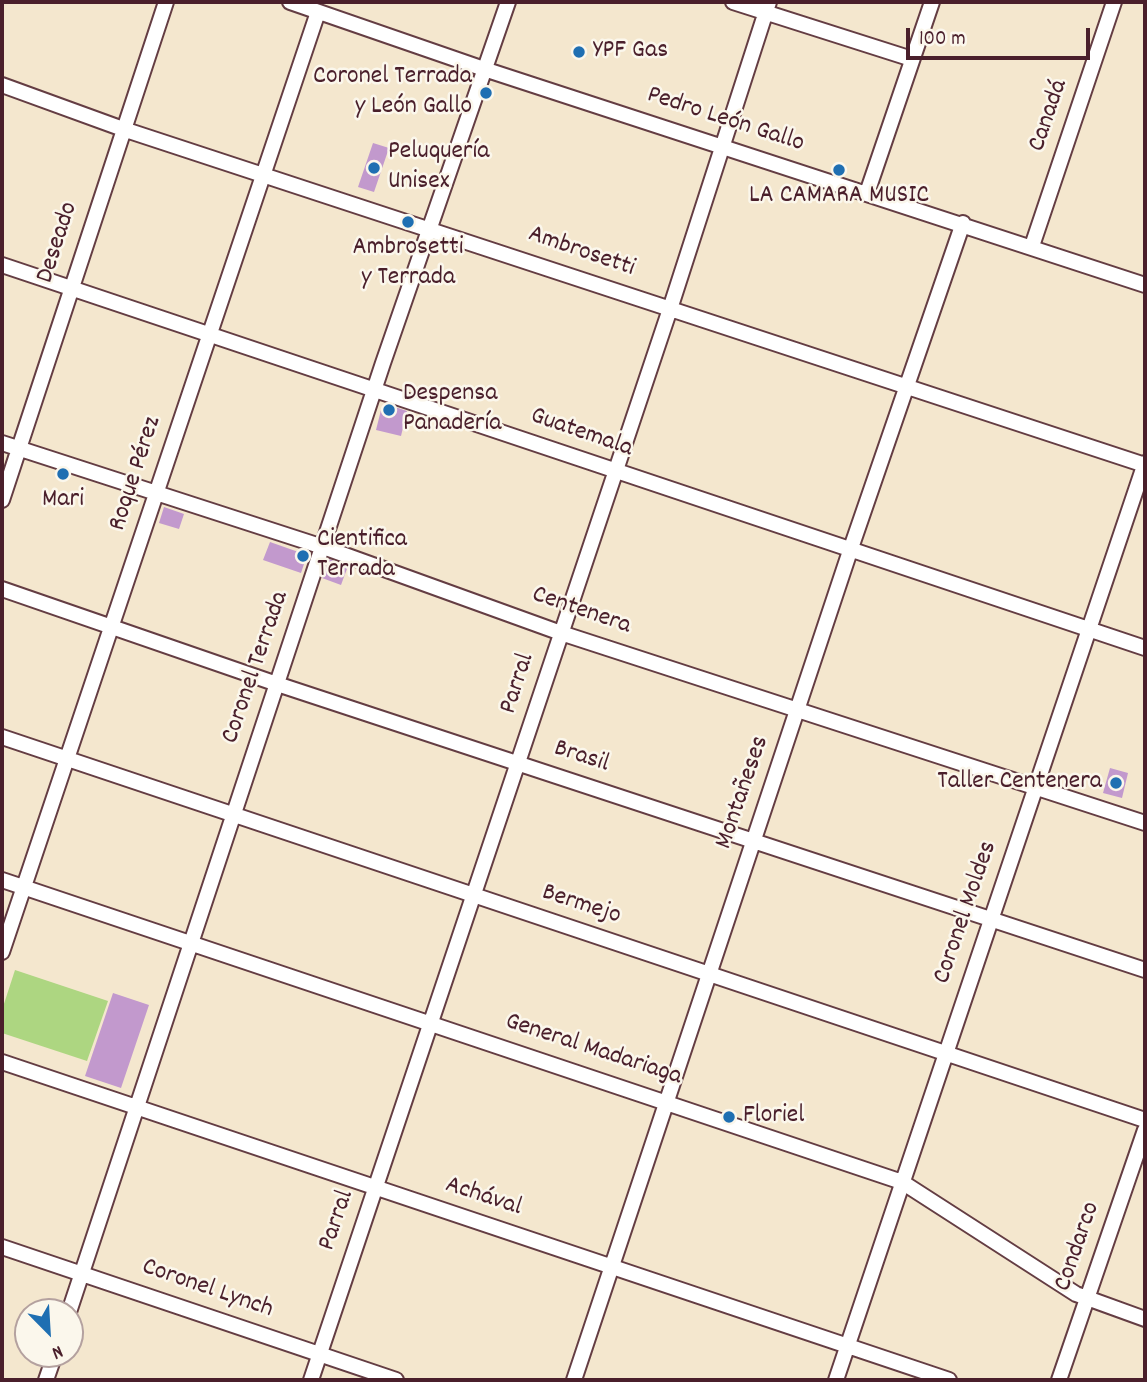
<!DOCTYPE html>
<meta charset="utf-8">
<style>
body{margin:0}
#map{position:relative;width:1147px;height:1382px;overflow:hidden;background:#f4e7ce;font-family:Dekko,sans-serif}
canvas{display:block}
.frame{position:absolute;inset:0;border:4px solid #4a1f2b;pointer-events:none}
.north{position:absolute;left:14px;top:1298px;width:70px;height:70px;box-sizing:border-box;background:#fbf7ec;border:2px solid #b4a19f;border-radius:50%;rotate:156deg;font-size:19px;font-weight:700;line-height:28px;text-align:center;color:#4a1f2b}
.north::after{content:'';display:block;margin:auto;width:24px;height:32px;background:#1f6fb2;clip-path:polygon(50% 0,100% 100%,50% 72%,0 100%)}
.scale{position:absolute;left:906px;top:28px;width:184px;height:32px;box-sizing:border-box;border:4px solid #4a1f2b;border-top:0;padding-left:9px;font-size:21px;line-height:24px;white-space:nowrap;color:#4a1f2b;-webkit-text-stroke:5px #fbf7ec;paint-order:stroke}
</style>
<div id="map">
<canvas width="1147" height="1382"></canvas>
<div class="frame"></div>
<div class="north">N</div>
<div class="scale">100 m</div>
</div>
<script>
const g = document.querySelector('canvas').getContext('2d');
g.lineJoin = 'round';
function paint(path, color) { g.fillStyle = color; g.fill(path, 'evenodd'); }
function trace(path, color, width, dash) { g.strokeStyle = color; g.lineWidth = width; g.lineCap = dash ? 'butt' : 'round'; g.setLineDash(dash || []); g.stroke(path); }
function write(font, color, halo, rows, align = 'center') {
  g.font = font + ' Dekko,sans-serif'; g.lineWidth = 5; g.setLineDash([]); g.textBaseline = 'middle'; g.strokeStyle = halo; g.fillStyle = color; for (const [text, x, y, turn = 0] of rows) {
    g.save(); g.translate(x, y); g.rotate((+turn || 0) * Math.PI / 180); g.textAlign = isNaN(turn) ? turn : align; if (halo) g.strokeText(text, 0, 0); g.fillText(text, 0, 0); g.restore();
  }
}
paint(new Path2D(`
 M15 970 108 1001 87 1061 2 1033V1010Z`), '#add681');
paint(new Path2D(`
 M373 143 389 148 374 192 358 187Z
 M392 406 407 411 401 436 376 430 381 410Z
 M164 507 184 514 179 529 159 523Z
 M270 542 307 555 301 573 263 560Z
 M329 559 348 566 341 585 322 578Z
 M1110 768 1128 773 1122 798 1103 793Z
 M113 993 149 1005 121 1088 85 1076Z`), '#c299cd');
const minor = new Path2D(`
 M290 2 484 69 1145 285
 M733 2 912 59
 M2 85 123 129 1145 465
 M867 193 932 2
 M1032 246 1114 2
 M2 265 1145 648
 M2 443 323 547 561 633 1145 823
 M2 500 166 2
 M2 589 277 684 1145 970
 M2 737 1145 1120
 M2 880 902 1182 1076 1294 1145 1319
 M2 952 318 12
 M2 1062 949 1380
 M2 1247 396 1380
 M69 1312 383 363 508 2
 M46 1380 55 1354
 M311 1380 670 309 769 2
 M574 1380 851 548 963 223
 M836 1380 1145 463
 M1059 1380 1145 1130`);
trace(minor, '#643d43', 18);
trace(minor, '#fff', 14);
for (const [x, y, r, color] of [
 [579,52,7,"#1f6fb2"],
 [486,93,7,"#1f6fb2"],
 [374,168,7,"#1f6fb2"],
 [839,170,7,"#1f6fb2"],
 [408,222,7,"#1f6fb2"],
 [389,410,7,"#1f6fb2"],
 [63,474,7,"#1f6fb2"],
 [303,556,7,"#1f6fb2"],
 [1116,783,7,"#1f6fb2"],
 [729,1117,7,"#1f6fb2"]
]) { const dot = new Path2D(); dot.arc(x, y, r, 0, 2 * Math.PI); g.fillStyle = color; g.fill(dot); trace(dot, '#fbf7ec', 2.5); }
write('26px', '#4a1f2b', '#fbf7ec', [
 ["YPF Gas",593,52],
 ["Coronel Terrada",472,78,"right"],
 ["y León Gallo",472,108,"right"],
 ["Peluquería",388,153],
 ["Unisex",388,183],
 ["LA CAMARA MUSIC",839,197,"center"],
 ["Ambrosetti",408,249,"center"],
 ["y Terrada",408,279,"center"],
 ["Despensa",403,395],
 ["Panadería",403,425],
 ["Mari",63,501,"center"],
 ["Cientifica",317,541],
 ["Terrada",317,571],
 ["Taller Centenera",1102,783,"right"],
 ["Floriel",743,1117]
], 'left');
write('26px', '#4a1f2b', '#fbf7ec', [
 ["Canadá",1050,116,-71],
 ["Pedro León Gallo",725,121,18],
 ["Deseado",59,243,-72],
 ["Ambrosetti",581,253,19],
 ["Guatemala",581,434,19],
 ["Roque Pérez",137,474,-72],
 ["Centenera",581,612,19],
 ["Coronel Terrada",257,668,-71],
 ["Parral",519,684,-72],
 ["Brasil",581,758,18],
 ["Montañeses",744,793,-71],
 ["Bermejo",581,906,18],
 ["Coronel Moldes",967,913,-71],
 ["General Madariaga",593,1051,18],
 ["Achával",483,1198,18],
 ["Parral",338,1221,-71],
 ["Condarco",1079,1247,-71],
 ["Coronel Lynch",207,1290,19]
]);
</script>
